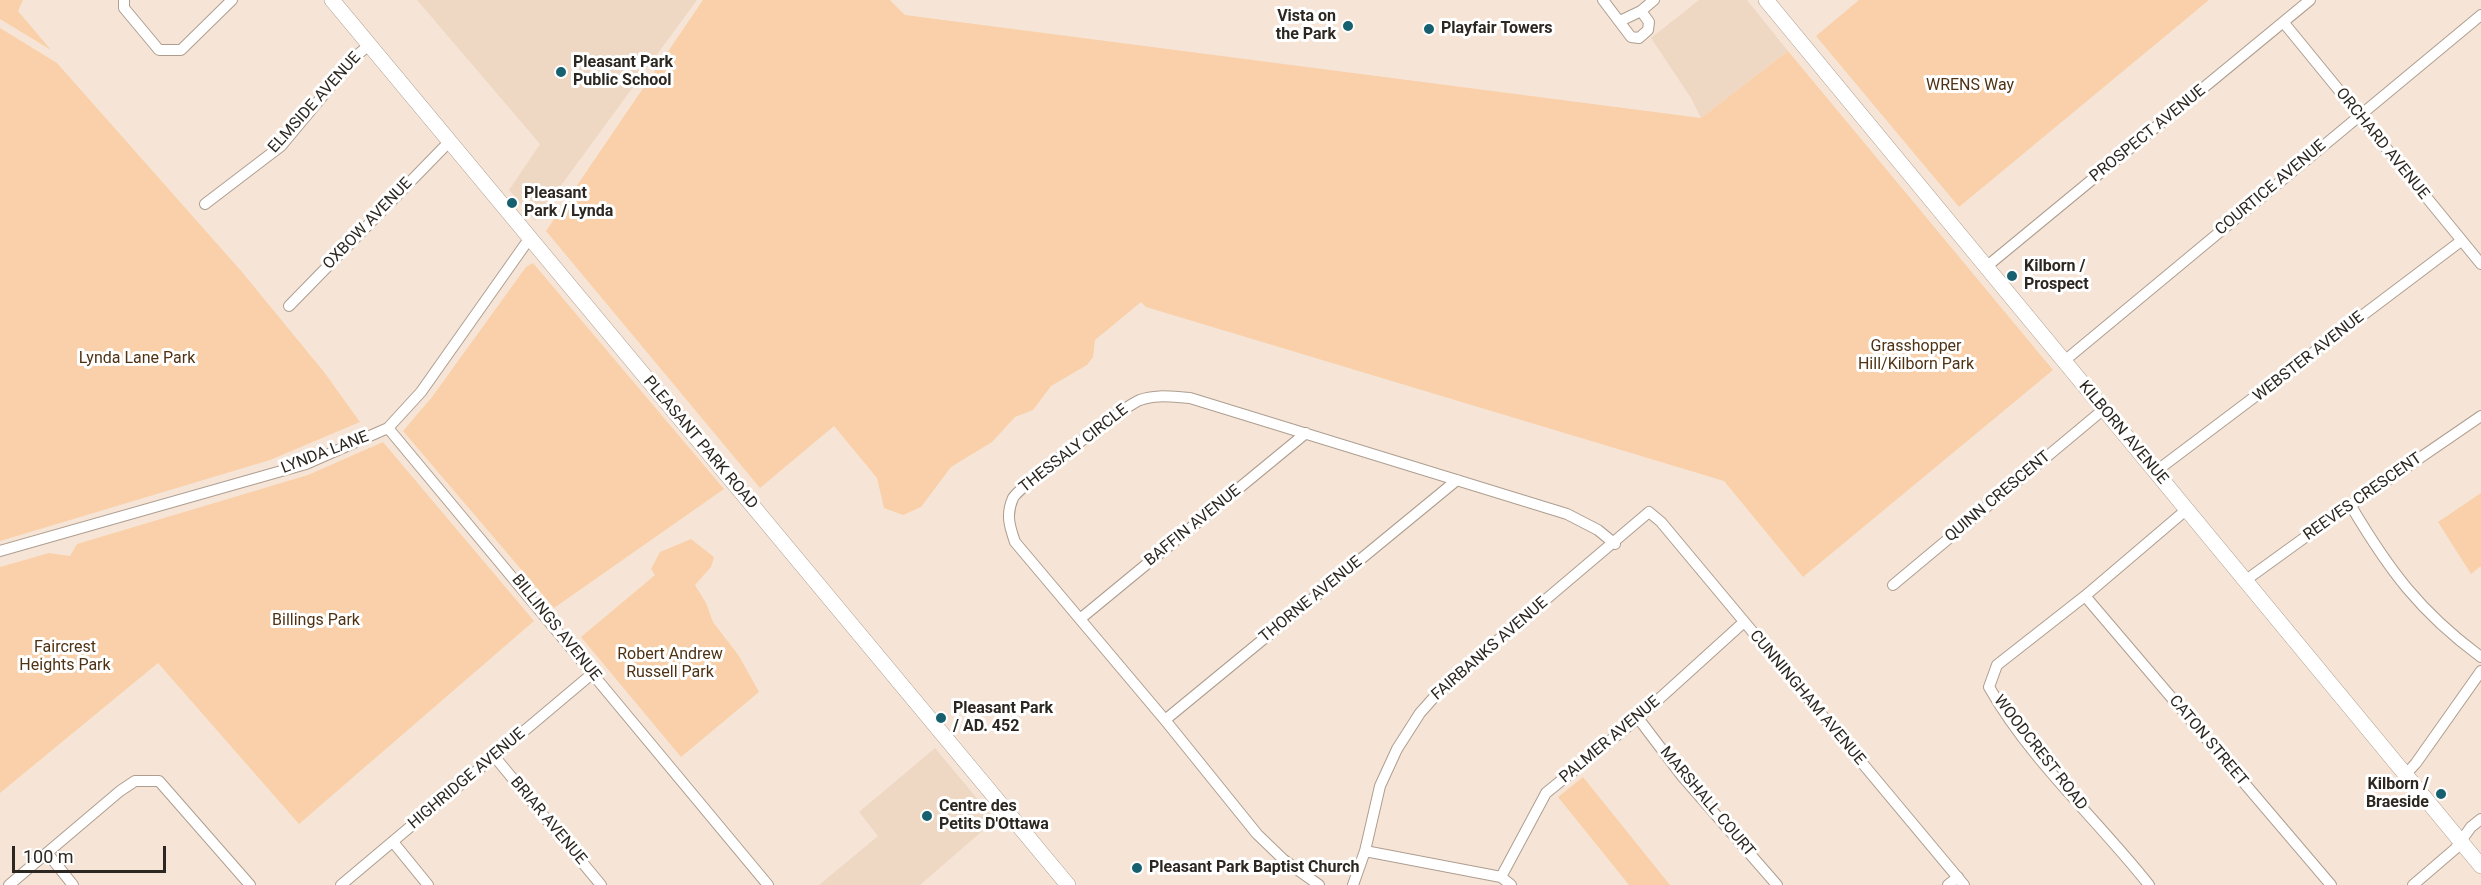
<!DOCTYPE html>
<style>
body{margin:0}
#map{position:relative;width:2481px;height:885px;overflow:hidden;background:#f6e5d6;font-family:Roboto,sans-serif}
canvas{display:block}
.scale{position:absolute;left:12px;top:846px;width:154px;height:27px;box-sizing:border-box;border:3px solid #2d2721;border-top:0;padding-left:8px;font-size:18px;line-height:21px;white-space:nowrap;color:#2d2721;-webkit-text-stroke:4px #fff;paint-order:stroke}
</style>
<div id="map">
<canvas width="2481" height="885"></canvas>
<div class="scale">100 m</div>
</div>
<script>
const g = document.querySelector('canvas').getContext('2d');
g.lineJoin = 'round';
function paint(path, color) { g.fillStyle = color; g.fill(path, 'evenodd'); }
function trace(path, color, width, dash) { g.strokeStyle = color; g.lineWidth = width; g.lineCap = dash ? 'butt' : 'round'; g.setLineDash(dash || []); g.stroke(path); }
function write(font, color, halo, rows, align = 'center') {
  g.font = font + ' Roboto,sans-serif'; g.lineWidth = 6; g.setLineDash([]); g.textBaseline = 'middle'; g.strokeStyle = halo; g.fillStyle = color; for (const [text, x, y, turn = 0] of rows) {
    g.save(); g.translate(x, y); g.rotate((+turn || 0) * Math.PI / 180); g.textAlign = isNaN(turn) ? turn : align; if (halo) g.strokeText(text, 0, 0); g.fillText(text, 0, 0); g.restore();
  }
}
paint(new Path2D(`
 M417 0H697L535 221 509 190 540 144Z
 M1699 0H1747L1788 51 1701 118 1691 98 1651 38Z
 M935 748 995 820 920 885H819L878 836 859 812Z`), '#efd8c3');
paint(new Path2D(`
 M0 0H23L18 11 51 50 0 19Z
 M703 0H890L905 15 1701 118 1788 51 2053 370 1803 577 1724 481 1146 307 1141 302 1095 340 1093 357 1087 365 1051 386 1033 410 1015 417 992 442 951 467 921 507 903 515 884 508 877 478 834 426 760 488 546 231Z
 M1859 0H2209L1959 207 1816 36Z
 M0 28 57 63 242 272 324 372 360 422 270 460 0 541Z
 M533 263 724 489 554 608 403 431 432 397 526 267Z
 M383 442 534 621 299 824 158 663 0 793V567L49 553 70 556 77 544 308 475Z
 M2481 493V566L2471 574 2438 522Z
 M691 539 714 557 711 567 695 585 706 603 713 622 739 656 759 692 681 757 581 637 655 575 651 569 660 552Z
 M1583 777 1670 885H1629L1558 797Z`), '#f9d0a9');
const street = new Path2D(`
 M124 0V8L159 50H181L232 0
 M1603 0 1631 37 1639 38 1648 30 1649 22 1641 11
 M1620 21 1641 11 1654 0
 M2284 23 2481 264
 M205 204 281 146 356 56 368 46
 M1986 267 2310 0
 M289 306 449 142
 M2063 362 2481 15
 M388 428 768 885
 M2155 472 2461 241
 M2351 506C2389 570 2420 612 2481 657
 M0 551 306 464 388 428 421 392 529 239
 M2246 580 2322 525 2481 416
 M1893 585 2104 409
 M2085 596 2331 885
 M1080 619 1306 433
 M1638 718 1682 776 1777 885
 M1165 720 1457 480
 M494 756 601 885
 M2407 773 2416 763 2481 671
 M393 842 428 885
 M1365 851 1501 877 1511 885
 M48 854 73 885
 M1501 877 1546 793 1638 718 1744 622
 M9 885 120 791 135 781H159L250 885
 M341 885 593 673
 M1319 885 1284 860 1257 834 1165 720 1015 542C1009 525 1006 514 1013 498 1018 488 1126 405 1140 400 1155 394 1173 397 1190 398L1567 514 1598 530 1615 544
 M1353 885 1365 851 1380 786 1397 749 1420 713 1445 685 1649 512 1661 522 1964 885
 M1948 885 1958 877
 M2149 885C2097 819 2031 761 1989 687L1997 665 2085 596 2186 510
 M2413 885 2455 849 2471 827 2481 819`);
const secondary = new Path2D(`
 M332 0 1068 885
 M1766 0 2481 866`);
trace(street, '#ae9e90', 12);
trace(secondary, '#ae9e90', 16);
trace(street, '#fff', 10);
trace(secondary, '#fff', 15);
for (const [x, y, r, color] of [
 [1348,26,6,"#17606f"],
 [1429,29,6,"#17606f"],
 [561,72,6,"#17606f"],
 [512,203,6,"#17606f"],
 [2012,276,6,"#17606f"],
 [941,718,6,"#17606f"],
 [2441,794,6,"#17606f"],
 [927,816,6,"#17606f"],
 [1137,868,6,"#17606f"]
]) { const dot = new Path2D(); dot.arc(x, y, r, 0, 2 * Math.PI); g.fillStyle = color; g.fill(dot); trace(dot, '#fff', 2); }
write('bold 16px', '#2d2721', '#fff', [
 ["Vista on",1336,17,"right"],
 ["the Park",1336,35,"right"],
 ["Playfair Towers",1441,29],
 ["Pleasant Park",573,63],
 ["Public School",573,81],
 ["Pleasant",524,194],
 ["Park / Lynda",524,212],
 ["Kilborn /",2024,267],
 ["Prospect",2024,285],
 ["Pleasant Park",953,709],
 ["/ AD. 452",953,727],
 ["Kilborn /",2429,785,"right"],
 ["Braeside",2429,803,"right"],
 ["Centre des",939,807],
 ["Petits D'Ottawa",939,825],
 ["Pleasant Park Baptist Church",1149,868]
], 'left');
write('16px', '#4f3214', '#fff', [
 ["WRENS Way",1970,86],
 ["Grasshopper",1916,347],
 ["Hill/Kilborn Park",1916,365],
 ["Lynda Lane Park",137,359],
 ["Billings Park",316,621],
 ["Faircrest",65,648],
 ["Heights Park",65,666],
 ["Robert Andrew",670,655],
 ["Russell Park",670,673]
]);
write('16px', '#2d2721', '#fff', [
 ["ELMSIDE AVENUE",315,103,-48],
 ["PROSPECT AVENUE",2148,134,-39],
 ["ORCHARD AVENUE",2382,144,51],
 ["COURTICE AVENUE",2271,188,-40],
 ["OXBOW AVENUE",368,224,-46],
 ["WEBSTER AVENUE",2309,357,-38],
 ["KILBORN AVENUE",2123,433,50],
 ["PLEASANT PARK ROAD",700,443,50],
 ["THESSALY CIRCLE",1074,449,-38],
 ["LYNDA LANE",325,453,-21],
 ["QUINN CRESCENT",1998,497,-40],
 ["REEVES CRESCENT",2363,497,-35],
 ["BAFFIN AVENUE",1193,526,-39],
 ["THORNE AVENUE",1311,600,-39],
 ["BILLINGS AVENUE",556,628,51],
 ["FAIRBANKS AVENUE",1490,649,-41],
 ["CUNNINGHAM AVENUE",1807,698,50],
 ["PALMER AVENUE",1610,740,-40],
 ["CATON STREET",2208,741,50],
 ["WOODCREST ROAD",2040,753,52],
 ["HIGHRIDGE AVENUE",467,779,-40],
 ["MARSHALL COURT",1707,802,50],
 ["BRIAR AVENUE",548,821,50]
]);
</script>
